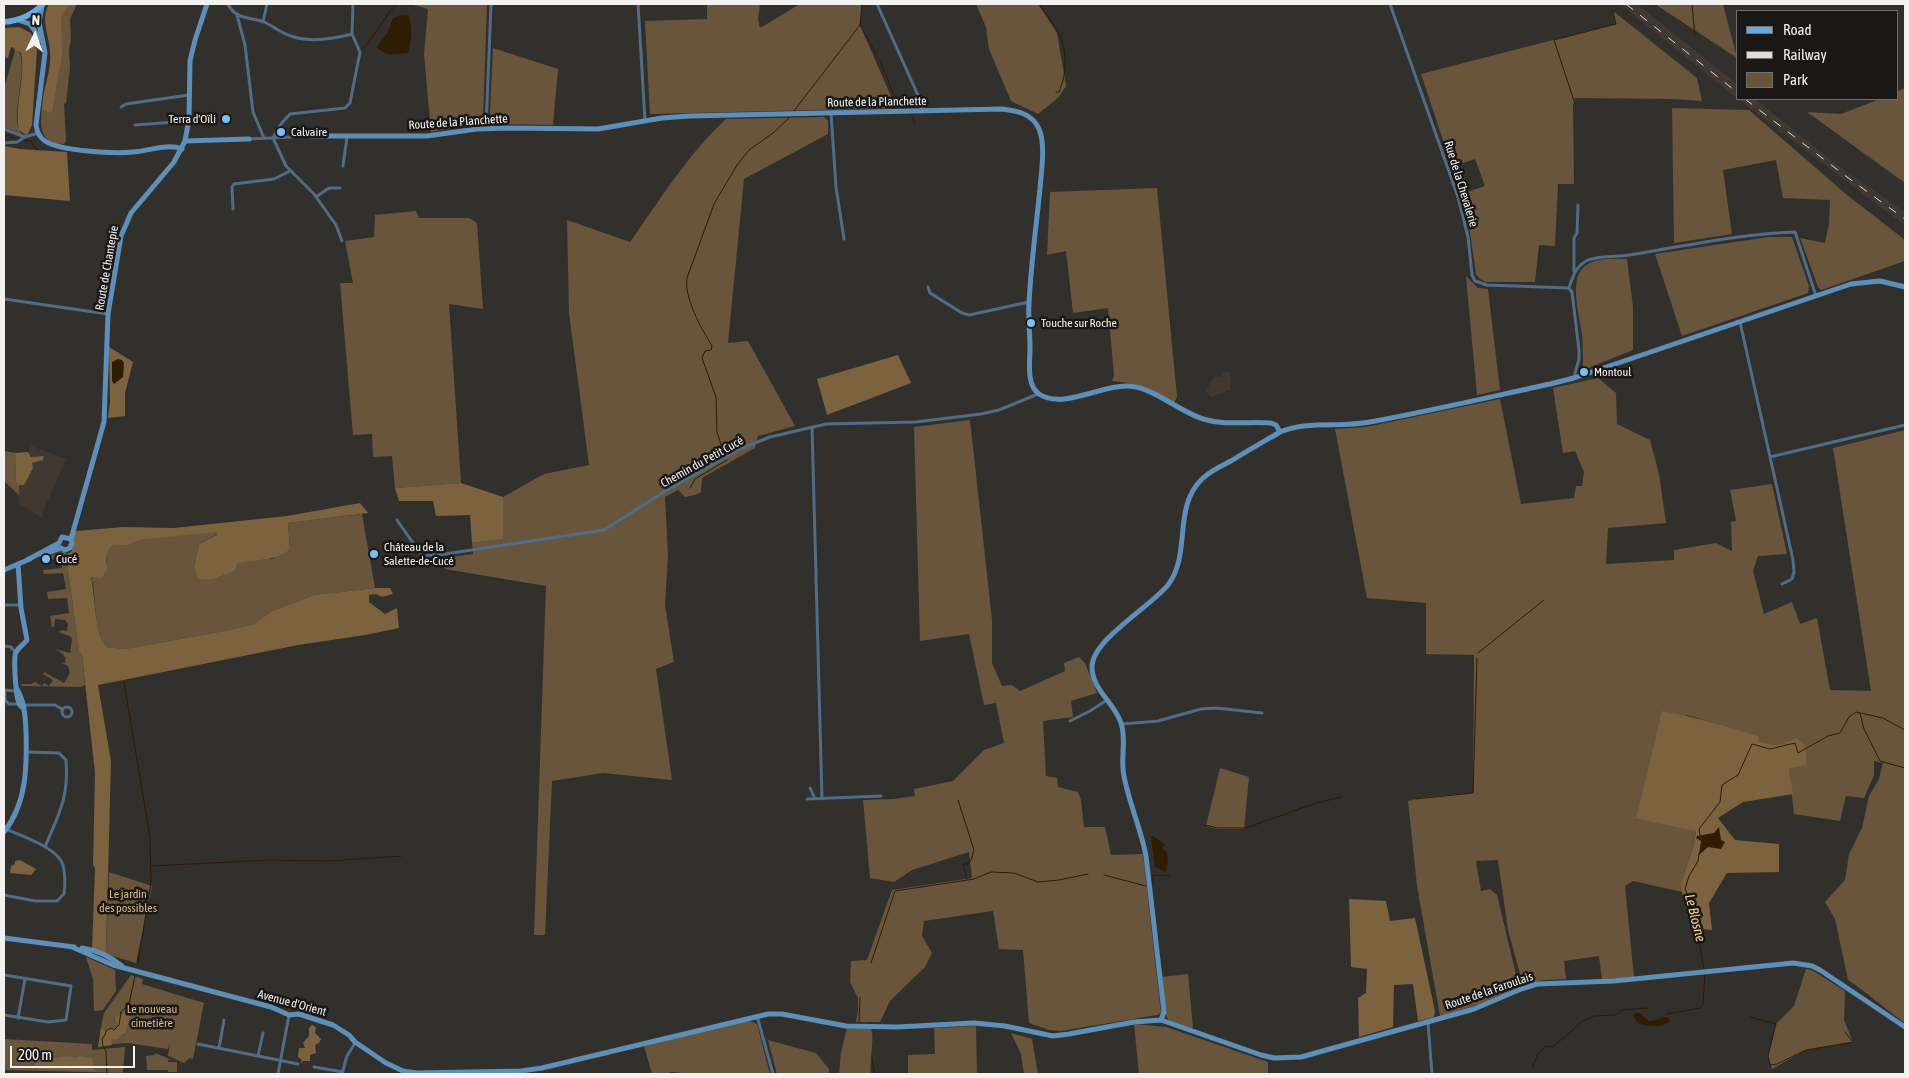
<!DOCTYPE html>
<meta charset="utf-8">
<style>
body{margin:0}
#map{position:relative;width:1909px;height:1078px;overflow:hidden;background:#32302d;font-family:"Asap Condensed",sans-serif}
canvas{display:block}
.frame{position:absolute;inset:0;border:5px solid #f3f2f0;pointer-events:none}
.legend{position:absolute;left:1736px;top:10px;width:162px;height:90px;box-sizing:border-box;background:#191817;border:1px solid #706f6e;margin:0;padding:6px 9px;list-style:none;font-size:15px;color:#f3f2f0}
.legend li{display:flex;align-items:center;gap:10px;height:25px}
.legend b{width:25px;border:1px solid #706f6e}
.north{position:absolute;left:10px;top:10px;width:50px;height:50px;-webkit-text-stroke:4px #191817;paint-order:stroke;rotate:3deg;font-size:14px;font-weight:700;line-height:20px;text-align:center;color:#f3f2f0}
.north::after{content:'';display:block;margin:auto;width:18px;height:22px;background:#f3f2f0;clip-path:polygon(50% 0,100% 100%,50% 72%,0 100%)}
.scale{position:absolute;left:10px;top:1046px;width:125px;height:22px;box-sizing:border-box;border:2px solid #f3f2f0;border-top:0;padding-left:6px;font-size:15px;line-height:18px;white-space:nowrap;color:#f3f2f0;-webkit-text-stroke:4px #191817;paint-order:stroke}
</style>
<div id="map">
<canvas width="1909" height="1078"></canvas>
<div class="frame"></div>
<ul class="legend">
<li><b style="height:6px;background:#69a9de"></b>Road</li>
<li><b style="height:6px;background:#dfdedb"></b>Railway</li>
<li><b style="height:14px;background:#68553c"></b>Park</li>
</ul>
<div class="north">N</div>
<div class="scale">200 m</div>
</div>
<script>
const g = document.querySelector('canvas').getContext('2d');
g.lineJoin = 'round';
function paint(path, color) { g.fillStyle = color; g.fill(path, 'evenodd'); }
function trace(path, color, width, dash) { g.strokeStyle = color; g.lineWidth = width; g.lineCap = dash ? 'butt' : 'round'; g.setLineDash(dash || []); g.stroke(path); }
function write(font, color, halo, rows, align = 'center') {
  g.font = font + ' "Asap Condensed",sans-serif'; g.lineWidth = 5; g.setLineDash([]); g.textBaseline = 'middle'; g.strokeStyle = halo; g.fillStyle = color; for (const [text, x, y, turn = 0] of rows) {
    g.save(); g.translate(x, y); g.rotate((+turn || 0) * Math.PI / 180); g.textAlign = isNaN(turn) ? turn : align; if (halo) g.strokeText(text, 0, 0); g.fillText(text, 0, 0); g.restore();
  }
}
paint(new Path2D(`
 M1620 4H1637L1738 85V99Z
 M1738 99H1755L1836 164 1905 212V225L1876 204Z
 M1223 372H1231L1230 390 1212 397 1205 391 1215 376 1221 377Z
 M31 446 66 459 42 514 43 519 19 503V485H24L32 463 43 460 44 456 31 457 28 452Z`), '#3f3931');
paint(new Path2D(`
 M70 4H77L70 19 71 38 69 51 70 67 66 104 64 103 66 141 64 144C39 144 40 126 42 106L43 110 52 114 60 64 61 19Z
 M410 4H487L483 119 478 123 431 132 424 54 428 9Z
 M707 4H760L758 19 760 28 800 4H862L860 25 896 108 650 114 645 21 707 19Z
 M976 4H1038L1057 33 1066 86 1059 97 1038 114 1011 101 989 49 986 27Z
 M1655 4H1723L1737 58Z
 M1613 11 1697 78 1702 101 1672 99 1575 98 1573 105 1574 184H1558L1555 246 1539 245 1535 282H1486L1480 279 1476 274 1468 219 1462 194 1485 186 1475 159 1452 167 1421 74 1615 24Z
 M493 48 558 69 553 125 498 124 492 120 490 113Z
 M15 51H19C29 72 8 118 22 134L4 127V88Z
 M1905 88V183L1807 112 1841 114 1880 99H1898V91Z
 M1672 108 1749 110 1847 195 1905 240V261L1821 290 1818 287 1800 238 1825 243 1829 224 1830 200 1783 198 1776 160 1723 170 1732 234 1674 243Z
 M824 117 828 121V134L744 179 728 343 748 341 795 426 758 436 755 448 702 478 701 492 695 495 685 497 678 490 665 497 668 556 665 605 674 662 656 669 672 780 603 773 552 781 545 935H534L546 586 445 569 444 558 473 554 472 543 503 539V497L544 474 589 465 569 313 567 220 630 242C660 200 688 154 726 119Z
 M1157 188 1177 397 1174 403C1150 390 1140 383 1112 381L1114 376 1108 308 1073 313 1066 251 1047 255 1050 192Z
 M416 211 419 218H469L477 223 483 309 449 304 461 483 395 488 392 456 373 457 372 434 353 435 340 283H353L345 241 374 237 375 215Z
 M1768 237H1792L1809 286 1808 293 1682 336 1655 254Z
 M1627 259 1633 307V350L1583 370C1583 359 1583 347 1582 335 1580 319 1569 280 1583 268 1594 257 1612 259 1627 259Z
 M1466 276 1478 288 1488 289 1500 390 1477 395Z
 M1598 378 1616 393 1617 424 1650 440 1659 474 1666 523 1608 528 1606 564 1674 560V550L1716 543 1732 551 1731 522 1736 521 1730 490 1772 484 1787 554 1758 556 1753 571 1764 614 1792 602 1800 624 1817 618 1830 690 1871 691 1833 448 1905 430V1023C1885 1009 1868 993 1848 980L1835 919 1825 902 1845 880 1849 854 1862 828 1869 796 1879 779 1883 763 1874 761V775L1864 798 1846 796 1840 821 1794 814 1789 769 1807 764 1778 746H1771L1758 741V736L1686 715 1636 819 1696 830 1693 848 1680 885 1682 892 1633 881 1625 886 1634 977 1602 980 1599 956 1564 961 1566 979 1544 980 1523 985 1508 930 1498 860 1476 861 1481 891 1490 889 1497 895 1519 987 1480 1004 1440 1016 1417 886 1408 801 1425 797 1473 793 1474 655 1426 654V603L1367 598 1335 429 1366 427 1500 399 1521 504 1574 498 1576 486H1582L1584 472 1575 451 1563 453 1553 388Z
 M970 420 992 620V663L1002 686 1012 685 1020 691 1065 671 1064 663 1079 657 1085 663 1097 693 1071 701 1073 717 1043 721 1046 776 1057 778 1058 787 1078 792 1081 800 1084 827H1105L1111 855 1143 854 1161 1013 1157 1015 1061 1031 1049 1030 1029 1023 1023 950 999 949 993 911 924 921 922 936 932 953 925 967 890 1001 880 1022H856L858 1009V998L850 982 851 961 867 960 892 890 972 878 969 852 912 870 894 882 870 878 863 800 894 799 915 796 914 789 953 781 984 750 1004 743 996 703 984 705 969 634 920 641 914 427Z
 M4 451 15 453 16 482 19 485V495L4 481Z
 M362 514 375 588 314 595 272 611 254 624 224 631 125 649 105 647 100 636 96 617 93 582 90 580 107 564 106 556 109 546 128 545 140 540 217 531 218 534 199 544 194 566 220 577 234 571 237 564 247 560 272 559 290 549 288 523Z
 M60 551 67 553 66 555 79 651 82 655 85 685 81 687 21 686 22 684H31L35 682 42 686 44 683 49 686 53 680 43 674 44 672 64 683 70 673 68 666 62 663H65C68 656 60 652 55 649L70 653 72 639 70 636 58 632 62 630 67 631 68 624 65 620 55 619 54 627H52L50 616 69 613 67 598 48 599 47 592 66 589 63 573 44 574 43 570 62 568 61 558 41 561Z
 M1220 768 1249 777 1244 829H1217L1206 826Z
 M109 872 152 886 136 963 106 954Z
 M86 957 115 970 116 991 103 1010 94 1011 93 979Z
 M1806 969 1812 970 1845 991 1844 1020 1853 1042 1806 1050 1772 1069 1768 1056 1776 1024 1794 1006Z
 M1188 974 1193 1028H1190L1168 1020 1165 1012 1162 977Z
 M131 975 143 979 142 984 204 1003 193 1059 190 1058 184 1063 168 1056 170 1042 168 1049 128 1043 112 1044 110 1041 112 1038 118 1039 123 1032 126 1033 131 1014 127 1006 123 1013H120L118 1025 115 1029H111L106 1031 101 1027 104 1013Z
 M747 1020 757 1024 770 1074H693L671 1072 667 1074H652L644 1046Z
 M1134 1024 1166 1027 1268 1062V1074H1139Z
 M976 1026 977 1074H908V1055L935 1054 934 1028Z
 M847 1028 871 1029C875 1036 869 1063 871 1074H839L841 1052Z
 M1011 1033 1032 1039 1038 1074H1024L1021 1054Z
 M4 1039 92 1044V1050L125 1047 123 1073 4 1070Z
 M768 1040 816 1053 829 1069V1074H777Z
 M155 1053 172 1060H168V1062H177V1072H168V1070H147L146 1056 155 1055Z`), '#68553c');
paint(new Path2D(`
 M49 4H70L61 19 62 55 52 114 43 110 42 106C43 88 52 70 50 51 49 34 40 20 49 4Z
 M19 27 31 33 37 50 32 125 28 134 26 135 19 130C14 105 26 78 21 53L19 51H15L14 48 11 47 8 58H6L4 54V28Z
 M4 146 20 149 67 152 70 201 4 195Z
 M109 347 133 362 125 393V416L108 418 110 402Z
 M898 355 911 383 827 415 817 379Z
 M28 452 31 457 44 456 43 460 32 463 33 468 24 485H19L16 482 15 453Z
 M461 483 503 497V539L472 543 470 515 436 516 433 501H399L395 488Z
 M360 503 368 513 288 523 290 549C274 563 255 558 237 564L235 571C224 575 209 583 198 578L194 566 199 544 217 535V532L140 540 128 545 110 546C109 551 106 554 106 558 107 569 109 568 102 578L92 577 90 580 92 581 96 617 100 636 106 647 125 649 224 631 254 624 272 611 314 595 375 588H390L393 594 382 597 376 594 369 595V602L385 614 397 608 399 628 365 635 298 645 98 685 111 761 106 954 92 949 95 868 93 865 95 773 82 655 79 651 66 555 72 551 73 535 76 531 123 527 174 528 287 516Z
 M1662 711C1695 717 1726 726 1758 736V741C1776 748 1780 745 1797 738L1805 746 1807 765 1789 769 1793 794 1743 802 1718 818 1735 840 1779 844V872L1727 873 1709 903 1712 930 1691 928 1680 885 1693 848 1696 831 1636 819Z
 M20 860 36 869 31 875 10 873 11 866 15 864V861Z
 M1349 899 1386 901 1390 921 1415 918 1435 1011 1434 1017 1418 1021 1413 984 1394 985 1393 1027 1359 1037 1358 998 1366 993 1367 969 1351 967Z
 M130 1005 131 1013 126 1033H123L118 1039H111L112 1045 98 1047 101 1027 106 1031 111 1028 115 1029 118 1025 115 1017 123 1013 127 1006Z
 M312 1025 316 1027 315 1033 321 1039 319 1043 315 1045 316 1053 310 1055V1061H303L300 1064 302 1060 298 1057 299 1048H305L303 1043 309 1036V1028Z
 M68 1056 76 1058 80 1056 92 1058 94 1071 38 1069 34 1067 38 1059 56 1058Z`), '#7c623f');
paint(new Path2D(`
 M402 15H409C412 29 412 40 408 53 396 54 385 57 377 47L388 32 393 18Z
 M118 359 122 360 124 363 123 377 114 384 112 381V362Z
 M1719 827 1721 840 1725 842 1721 849 1708 847 1699 855 1701 841 1696 838 1697 836 1714 833Z
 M1153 836 1165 844 1162 848C1171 853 1167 862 1166 871L1164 872 1155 867 1151 837Z
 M1635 1013H1639L1649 1021C1656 1021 1660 1017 1668 1017L1670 1021C1662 1029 1647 1026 1637 1023L1634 1017Z`), '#2e1c03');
trace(new Path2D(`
 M1039 4C1045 12 1052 21 1057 30 1068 48 1067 74 1059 92H1056
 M1692 4 1695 37
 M1614 5 1615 4
 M860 25 880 61 899 107 910 106V108
 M362 50C375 36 383 18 397 4
 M1574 101 1554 40 1616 24 1613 11
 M794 111 860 25 862 4
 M912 116 915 124
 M4 134 18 139
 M24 140 30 141 37 150
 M723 451 717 432 716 397 702 358 705 351 711 350 712 346C701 328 684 298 687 278L714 204 737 165 749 150 773 133 789 118
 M690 488 695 479 727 460
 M1478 653 1544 600
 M124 682 150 837 151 882 138 963
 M1860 713 1864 729 1880 761 1905 768
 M1416 799 1473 793 1477 658
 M958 800 974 850 971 860 968 864H963L967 880
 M1205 825 1218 828H1246L1316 803 1342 797
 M1700 835 1699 829 1720 802 1722 785 1738 775 1752 744 1770 749 1795 743 1798 753 1828 736 1840 733 1849 717 1856 712 1883 718 1905 730
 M1699 853 1698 861 1689 876 1685 889 1694 908 1697 933 1701 935 1699 941 1704 969
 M151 866 269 860 329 861 402 856
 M1104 875 1146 886
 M1152 885V877L1154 875 1170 876
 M871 963 895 891 974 879 991 872 1014 873 1038 882 1059 880 1088 874
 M1666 1014 1700 1008 1703 1004 1705 974
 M1750 1017 1776 1024 1768 1056 1770 1065 1777 1064 1806 1050 1853 1042 1845 1032
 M859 1022 860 997
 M872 1057 874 1074
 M1532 1068 1538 1054 1547 1046 1553 1047 1584 1020 1594 1016 1616 1015 1621 1010 1648 1008
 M107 1074 106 1051 103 1046 102 1039 105 1035 106 1031 111 1028 114 1030 119 1025 121 1012 129 1004 135 976`), '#2e1c03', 1);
trace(new Path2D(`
 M228 4C235 19 249 17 264 22 273 26 281 33 291 36 310 43 333 39 352 34
 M638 4 645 121
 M877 4 921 102 923 111
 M1390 4 1458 197 1468 237 1472 275 1475 281 1487 285 1569 288
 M237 15 245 45 253 112 264 138
 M263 22 267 4
 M121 107 126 104 189 95
 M831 113 836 187 844 239
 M135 125 189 121
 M486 128 491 4
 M4 129 25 137 38 133
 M273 138 281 124 290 114 345 108 350 103 360 52 352 34 353 4
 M273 138 286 166 314 194 336 225 342 241
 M249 139 311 136
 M4 143 17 142 25 137
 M343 166 347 137
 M316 197 329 188H340
 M233 209 232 187 234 184 274 179 290 171
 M1574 271V238L1577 233 1578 205
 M928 287 930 293 962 313 969 315 1029 302
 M4 299 108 314
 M1740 322 1793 560 1794 572 1792 579 1782 584
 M1574 377 1579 359V350L1572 292 1569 288C1573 276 1576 266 1588 260 1601 255 1617 257 1630 255 1685 246 1739 234 1795 232L1816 296
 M812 427 822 799
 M1770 457 1905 425
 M397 520 422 556 445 554 604 530 664 492 740 449 770 437 826 424 916 422 981 414 999 410 1038 394
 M4 605H20
 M4 646 11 647 15 652
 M15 691 5 690V700L9 704H19
 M24 705H55L62 709
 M62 712a5 5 0 1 1 10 0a5 5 0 1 1-10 0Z
 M1070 721 1090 711 1107 700
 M1122 724 1158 721 1201 709 1216 708 1262 713
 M27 752 59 753 66 760C69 798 59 813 45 847
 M810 788 815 799
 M807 799 881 796
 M4 895 35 901H57L64 894C65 886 65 873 63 865 58 848 22 836 6 829
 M4 975 71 986 66 1020 48 1022 4 1015
 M757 1016 773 1074
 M18 1018 25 979
 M1428 1023 1432 1074
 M198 1044 298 1064
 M219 1048 224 1020
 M258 1056 263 1033
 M314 1067 343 1072
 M278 1074 289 1015
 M342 1074 347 1056 355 1043`), '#4f6d87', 3);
trace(new Path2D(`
 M42 6 39 22 45 53 36 125C37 132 39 137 45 141 59 151 115 154 133 152 148 151 168 143 182 149
 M18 20 30 24 41 40
 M311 136H427L477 129 508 128 598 129 662 118 689 116 1002 109C1017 111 1032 113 1039 129 1046 145 1041 173 1040 189 1036 227 1031 265 1029 303 1028 318 1030 333 1030 348 1030 362 1026 385 1039 394 1063 410 1103 384 1128 386 1153 387 1178 411 1203 419 1226 426 1248 421 1271 423L1276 425 1280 432
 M185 141 249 139
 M71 539 104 422 108 314 121 236 131 213 174 162 185 141 189 119 190 61 195 40 207 4
 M42 555 61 548
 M27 560 59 543 62 537 71 539 72 543 70 548 65 550 61 548
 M18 564 21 608 27 640C24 644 19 647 16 652 13 658 16 698 19 703 19 705 23 708 24 709
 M4 570 30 559
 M4 832C27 803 27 766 26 731 25 715 25 703 17 689
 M4 938 74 947
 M72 947 113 965 271 1007 289 1015 299 1014 333 1025 349 1035 355 1042 386 1063 403 1071 417 1073 521 1071 542 1068 768 1014H782L846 1026 897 1027 974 1023 1005 1026 1053 1036 1069 1034 1134 1022 1161 1020 1164 1012 1146 856C1141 829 1129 803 1124 776 1120 759 1127 740 1121 723 1115 703 1092 690 1092 667 1092 640 1150 607 1168 585 1192 553 1172 508 1202 479 1210 471 1221 466 1231 461 1247 451 1263 442 1280 432 1309 420 1339 428 1370 422 1430 411 1490 397 1550 384L1574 378 1851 284 1880 281 1905 287
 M82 948C96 950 111 957 122 966
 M1161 1020 1261 1055 1274 1058 1301 1057 1474 1009 1521 989 1537 984 1614 981 1793 963 1812 966 1820 970 1905 1027`), '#5e8fb8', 5);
trace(new Path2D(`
 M4 22C19 21 32 15 43 4`), '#69a9de', 5.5);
trace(new Path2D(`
 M1626 4 1738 93
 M1745 99 1847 177 1905 219`), '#dfdedb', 1, [9, 9]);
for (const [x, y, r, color] of [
 [226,119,5,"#7abff8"],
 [281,132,5,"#7abff8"],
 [1031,323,5,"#7abff8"],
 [1584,372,5,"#7abff8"],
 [374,554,5,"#7abff8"],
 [46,559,5,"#7abff8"]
]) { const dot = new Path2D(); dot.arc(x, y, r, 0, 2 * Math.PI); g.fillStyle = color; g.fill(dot); trace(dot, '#191817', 2); }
write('12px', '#f3f2f0', '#191817', [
 ["Route de la Planchette",877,102,-1],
 ["Route de la Planchette",458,122,-4],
 ["Rue de la Chevalerie",1461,184,73],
 ["Route de Chantepie",107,268,-80],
 ["Chemin du Petit Cucé",702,462,-29],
 ["Route de la Faroulais",1489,991,-19],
 ["Avenue d'Orient",292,1003,15]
]);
write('12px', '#f3f2f0', '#191817', [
 ["Terra d'Oïli",216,119,"right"],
 ["Calvaire",291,132],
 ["Touche sur Roche",1041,323],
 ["Montoul",1594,372],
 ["Château de la",384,547],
 ["Salette-de-Cucé",384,561],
 ["Cucé",56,559]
], 'left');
write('12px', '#e5b97f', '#191817', [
 ["Le jardin",128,894],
 ["des possibles",128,908],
 ["Le nouveau",152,1009],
 ["cimetière",152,1023]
]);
write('italic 14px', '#fed196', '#191817', [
 ["Le Blosne",1695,918,76]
]);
</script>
